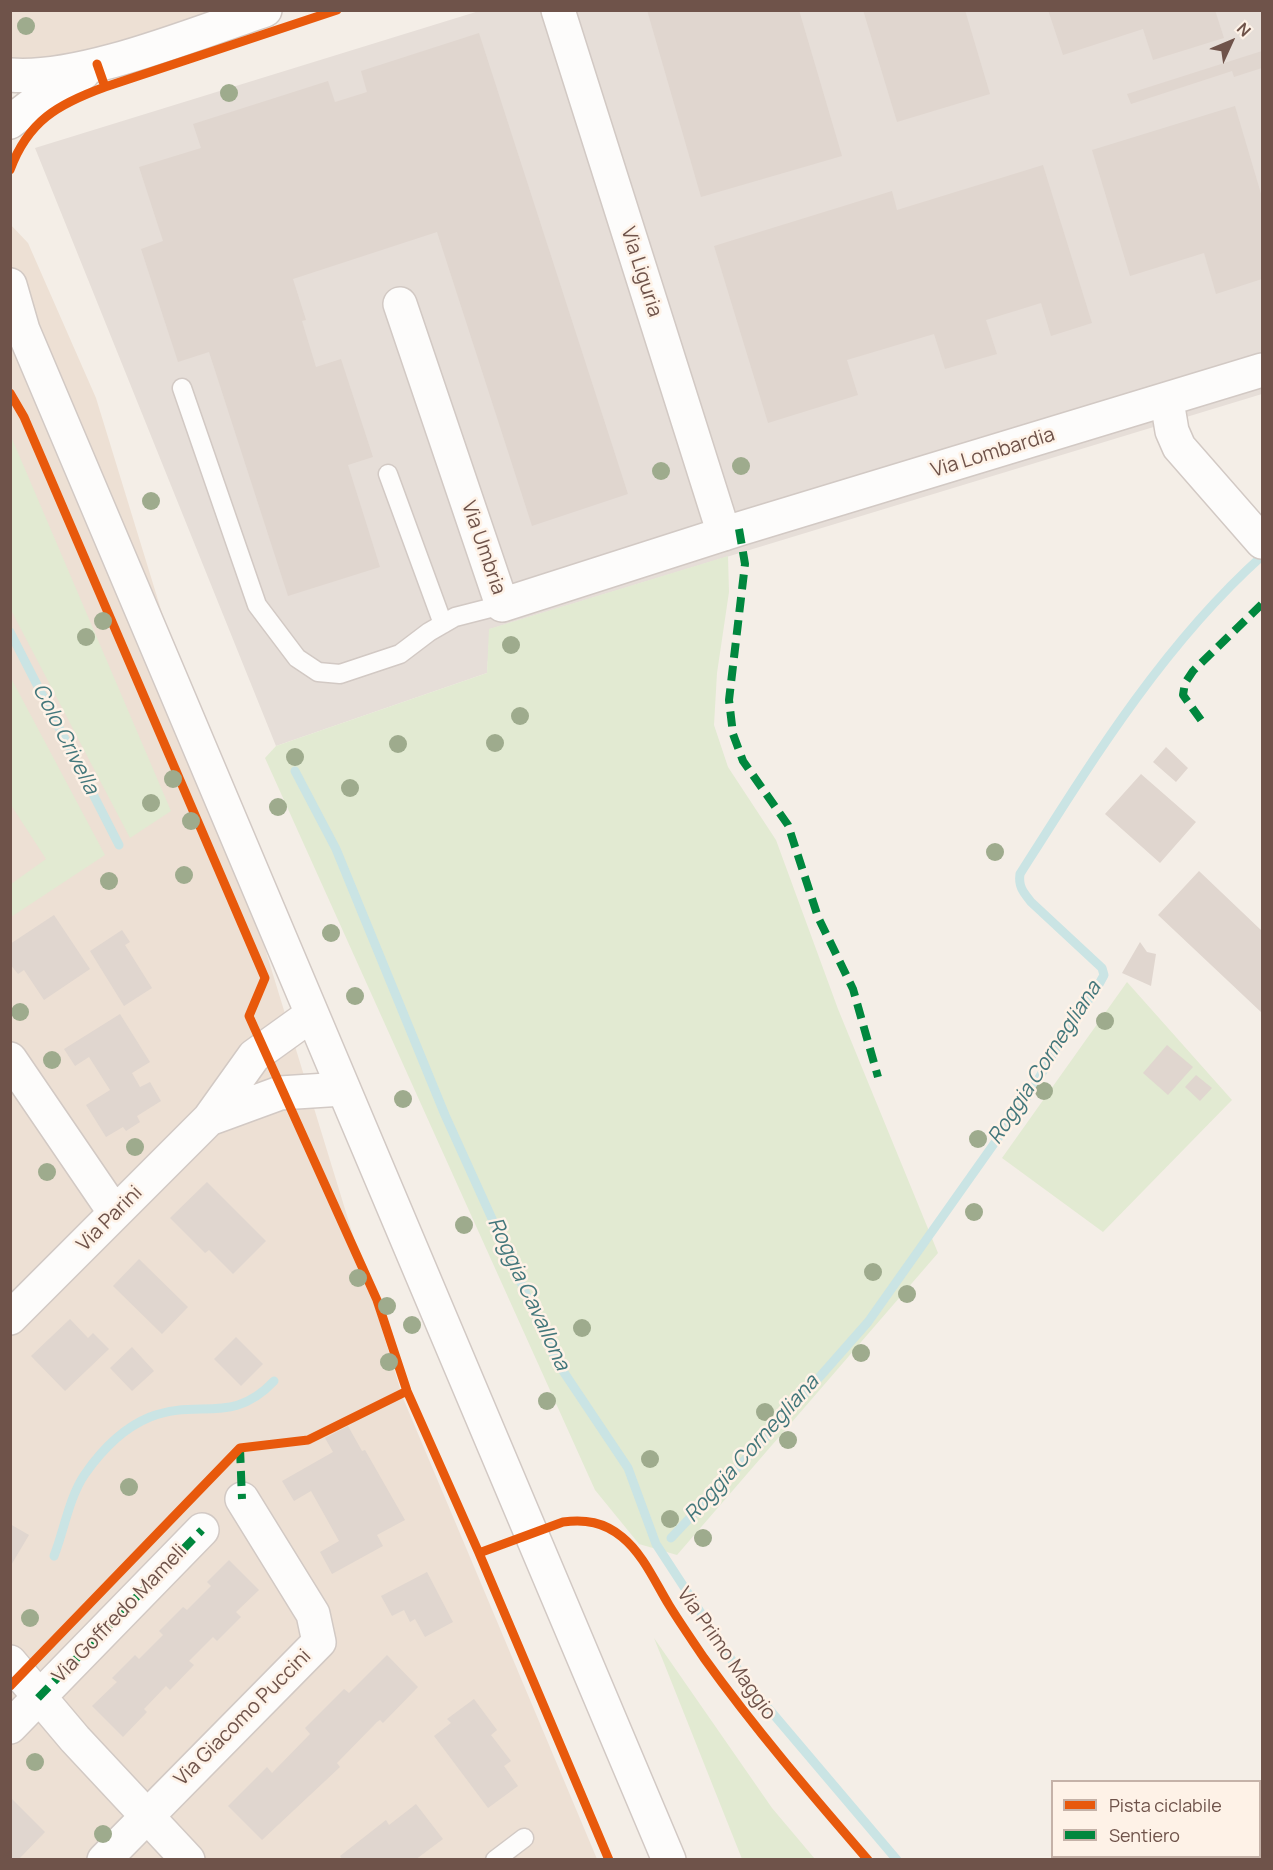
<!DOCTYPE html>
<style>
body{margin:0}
#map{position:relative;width:1273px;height:1870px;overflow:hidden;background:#f4eee7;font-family:Manrope,sans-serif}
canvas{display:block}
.frame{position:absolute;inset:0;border:12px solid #6f534a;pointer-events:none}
.legend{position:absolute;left:1051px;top:1780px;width:210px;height:78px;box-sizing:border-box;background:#fef2e7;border:2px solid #c5b2a8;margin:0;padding:8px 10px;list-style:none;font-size:18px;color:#6f534a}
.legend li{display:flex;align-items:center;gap:12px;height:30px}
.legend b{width:30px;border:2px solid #c5b2a8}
.north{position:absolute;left:1201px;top:12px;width:60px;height:60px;-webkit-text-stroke:4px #fef2e7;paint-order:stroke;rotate:46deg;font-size:16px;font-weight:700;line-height:24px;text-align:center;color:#6f534a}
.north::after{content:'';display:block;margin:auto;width:21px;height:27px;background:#6f534a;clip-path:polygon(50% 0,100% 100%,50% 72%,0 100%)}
</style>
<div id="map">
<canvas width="1273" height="1870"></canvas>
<div class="frame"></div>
<ul class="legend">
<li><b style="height:8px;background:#e8590c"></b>Pista ciclabile</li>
<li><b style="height:8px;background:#00873e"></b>Sentiero</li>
</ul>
<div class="north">N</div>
</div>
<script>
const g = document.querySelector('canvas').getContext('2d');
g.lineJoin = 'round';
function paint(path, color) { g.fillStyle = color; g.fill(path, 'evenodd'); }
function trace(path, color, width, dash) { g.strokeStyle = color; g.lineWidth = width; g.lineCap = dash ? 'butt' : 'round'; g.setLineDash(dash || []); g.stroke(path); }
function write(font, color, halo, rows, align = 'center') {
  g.font = font + ' Manrope,sans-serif'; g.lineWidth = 5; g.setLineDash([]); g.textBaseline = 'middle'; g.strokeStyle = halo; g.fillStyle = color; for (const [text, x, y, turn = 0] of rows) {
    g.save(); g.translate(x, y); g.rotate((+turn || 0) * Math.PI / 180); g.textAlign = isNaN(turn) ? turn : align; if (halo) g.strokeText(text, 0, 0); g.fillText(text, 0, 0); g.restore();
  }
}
paint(new Path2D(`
 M10 11H260L11 72Z
 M10 224 28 243 96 398 403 1398 597 1859H11Z`), '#ede0d4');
paint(new Path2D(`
 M479 11H1262V394L490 629 487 673 276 746 35 148Z`), '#e6ded8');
paint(new Path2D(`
 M10 434 171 811 130 838 11 610Z
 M728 556 729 592 717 673 714 725 728 767 776 840 838 1009 938 1253 677 1555 639 1544 595 1490 265 758 276 746 487 673 489 629Z
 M11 678 105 855 11 917V884L46 859 11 805Z
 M1127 982 1232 1100 1103 1232 1002 1158Z
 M654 1638 772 1808 815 1859H742Z`), '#e2ead2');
trace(new Path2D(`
 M10 632 119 845
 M295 771 336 849 445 1115 557 1362 628 1468 656 1544 746 1682 897 1860
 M671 1538 771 1432 868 1322 1032 1090 1057 1047 1098 986 1104 975 1102 968 1031 902C1024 893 1018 887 1020 874 1091 762 1163 645 1262 556
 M54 1556C64 1531 69 1497 85 1474 101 1451 123 1428 150 1417 198 1398 232 1426 274 1381`), '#cae4e4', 9);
paint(new Path2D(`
 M647 10H799L842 156 701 197Z
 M863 10H965L990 94 897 122Z
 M1048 10H1215L1224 38 1153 60 1143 29 1063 55Z
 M479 33 628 494 532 526 437 232 293 279 306 320 302 321 316 367 341 359 373 457 348 465 380 567 288 596 209 352 178 362 141 249 163 241 139 167 201 148 193 124 328 81 335 102 367 92 361 71Z
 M1262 51V68L1234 77 1232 71 1131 104 1127 94Z
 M1235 106 1262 197V279L1216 294 1204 253 1130 276 1092 150Z
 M1043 165 1092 323 1051 336 1041 303 986 320 997 354 945 369 934 334 847 360 858 395 768 423 714 246 892 191 897 210Z
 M1166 747 1188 768 1176 782 1153 762Z
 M1141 774 1196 822 1160 863 1105 814Z
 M1199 871 1262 931V1013L1158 915Z
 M54 915 90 969 44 1000 24 970 18 974 10 964V944Z
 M122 930 130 942 125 945 152 988 124 1006 90 951Z
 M1140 942 1147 952 1156 954 1151 986 1122 973Z
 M120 1014 150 1062 132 1073 140 1087 150 1082 161 1101 137 1116 140 1122 126 1131 123 1127 106 1137 86 1105 110 1090 89 1057 75 1066 64 1049Z
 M1167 1045 1193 1067 1168 1095 1143 1073Z
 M1196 1075 1212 1088 1200 1101 1185 1087Z
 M207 1182 266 1241 233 1274 209 1250 205 1253 170 1218Z
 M139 1259 188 1307 162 1334 113 1286Z
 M70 1319 88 1338 93 1333 109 1349 65 1391 31 1356Z
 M236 1337 263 1364 241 1386 214 1359Z
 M132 1347 154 1371 132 1391 110 1368Z
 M348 1426 362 1451 365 1450 405 1520 377 1535 383 1546 332 1574 320 1552 339 1541 311 1491 294 1501 282 1481 333 1452 325 1438Z
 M10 1524 29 1535 10 1567Z
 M229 1560 259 1590 236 1612 241 1617 217 1641 213 1637 189 1661 194 1665 170 1690 166 1686 144 1709 147 1712 123 1737 92 1706 117 1682 112 1678 135 1655 139 1659 163 1635 159 1631 183 1607 187 1610 211 1586 207 1582Z
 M427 1572 453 1622 425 1637 415 1619 410 1622 404 1610 392 1616 381 1596Z
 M387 1655 418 1687 383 1723 380 1720 377 1722 337 1763 340 1767 262 1840 228 1806 267 1767 272 1773 310 1734 305 1728 344 1689 349 1693Z
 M474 1699 497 1730 491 1735 511 1761 504 1766 518 1786 488 1808 434 1736 451 1723 447 1719Z
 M10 1797 45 1832 18 1860H10Z
 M416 1804 443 1839 415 1860H343L340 1856 386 1820 389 1825Z`), '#e0d6cf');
const service = new Path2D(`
 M182 388 257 605 297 658 318 672 340 674 400 654 429 632 455 617 502 605
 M388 474 443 624
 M495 1860 524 1838`);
const minor = new Path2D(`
 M558 10 724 534
 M400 304 502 605 739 529 1262 370
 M1167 401 1172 431 1179 447 1262 542
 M10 1059 115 1213
 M209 1119 280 1093 343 1089
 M10 1318 209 1119 254 1056 311 1015
 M10 1662 75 1739 188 1860
 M10 1727 202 1530
 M104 1860 319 1642 313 1614 242 1499`);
const tertiary = new Path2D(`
 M10 75C81 81 196 33 265 10
 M10 122 36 102 83 73
 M10 285 23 330C238 840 457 1348 669 1860`);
trace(service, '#d2c9c4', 21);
trace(minor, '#d2c9c4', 36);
trace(tertiary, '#d2c9c4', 36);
trace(service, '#fdfcfb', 18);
trace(minor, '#fdfcfb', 33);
trace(tertiary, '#fdfcfb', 33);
trace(new Path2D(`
 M739 529 745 564 729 700 733 734 743 761 788 825 818 917 853 989 878 1077
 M1201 720 1183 695 1185 683 1193 671 1262 604
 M240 1448 242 1499
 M38 1698 202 1530`), '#00873e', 8, [15, 8]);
trace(new Path2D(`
 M105 87 337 10
 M10 170C28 121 58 104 105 87L97 64
 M10 393 24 417 265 978 249 1016 377 1300 407 1391 479 1553 563 1522C585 1519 604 1522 622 1537 643 1554 655 1582 669 1605 680 1623 692 1640 704 1658 755 1729 811 1794 868 1860
 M479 1553 609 1860
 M10 1686 240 1448 308 1440 407 1391`), '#e8590c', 9);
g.fillStyle = '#9eab8d';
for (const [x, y] of [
 [26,26],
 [229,93],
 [741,466],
 [661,471],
 [151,501],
 [103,621],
 [86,637],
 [511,645],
 [520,716],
 [495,743],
 [398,744],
 [295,757],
 [173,779],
 [350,788],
 [151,803],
 [278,807],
 [191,821],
 [995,852],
 [184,875],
 [109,881],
 [331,933],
 [355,996],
 [20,1012],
 [1105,1021],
 [52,1060],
 [1044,1091],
 [403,1099],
 [978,1139],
 [135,1147],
 [47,1172],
 [974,1212],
 [464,1225],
 [873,1272],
 [358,1278],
 [907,1294],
 [387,1306],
 [412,1325],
 [582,1328],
 [861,1353],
 [389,1362],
 [547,1401],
 [765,1412],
 [788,1440],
 [650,1459],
 [129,1487],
 [670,1519],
 [703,1538],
 [30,1618],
 [35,1762],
 [103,1834]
]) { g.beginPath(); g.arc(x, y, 9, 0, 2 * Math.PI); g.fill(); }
write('20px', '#6f534a', '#fef2e7', [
 ["Via Liguria",641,272,72],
 ["Via Lombardia",993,453,-17],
 ["Via Umbria",483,548,71],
 ["Via Parini",110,1219,-45],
 ["Via Goffredo Mameli",120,1614,-46],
 ["Via Primo Maggio",726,1654,55],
 ["Via Giacomo Puccini",243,1718,-45]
]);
write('italic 21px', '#43777b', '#fef2e7', [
 ["Colo Crivella",65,739,63],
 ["Roggia Cornegliana",1045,1063,-57],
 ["Roggia Cavallona",528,1294,65],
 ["Roggia Cornegliana",752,1449,-48]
]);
</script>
